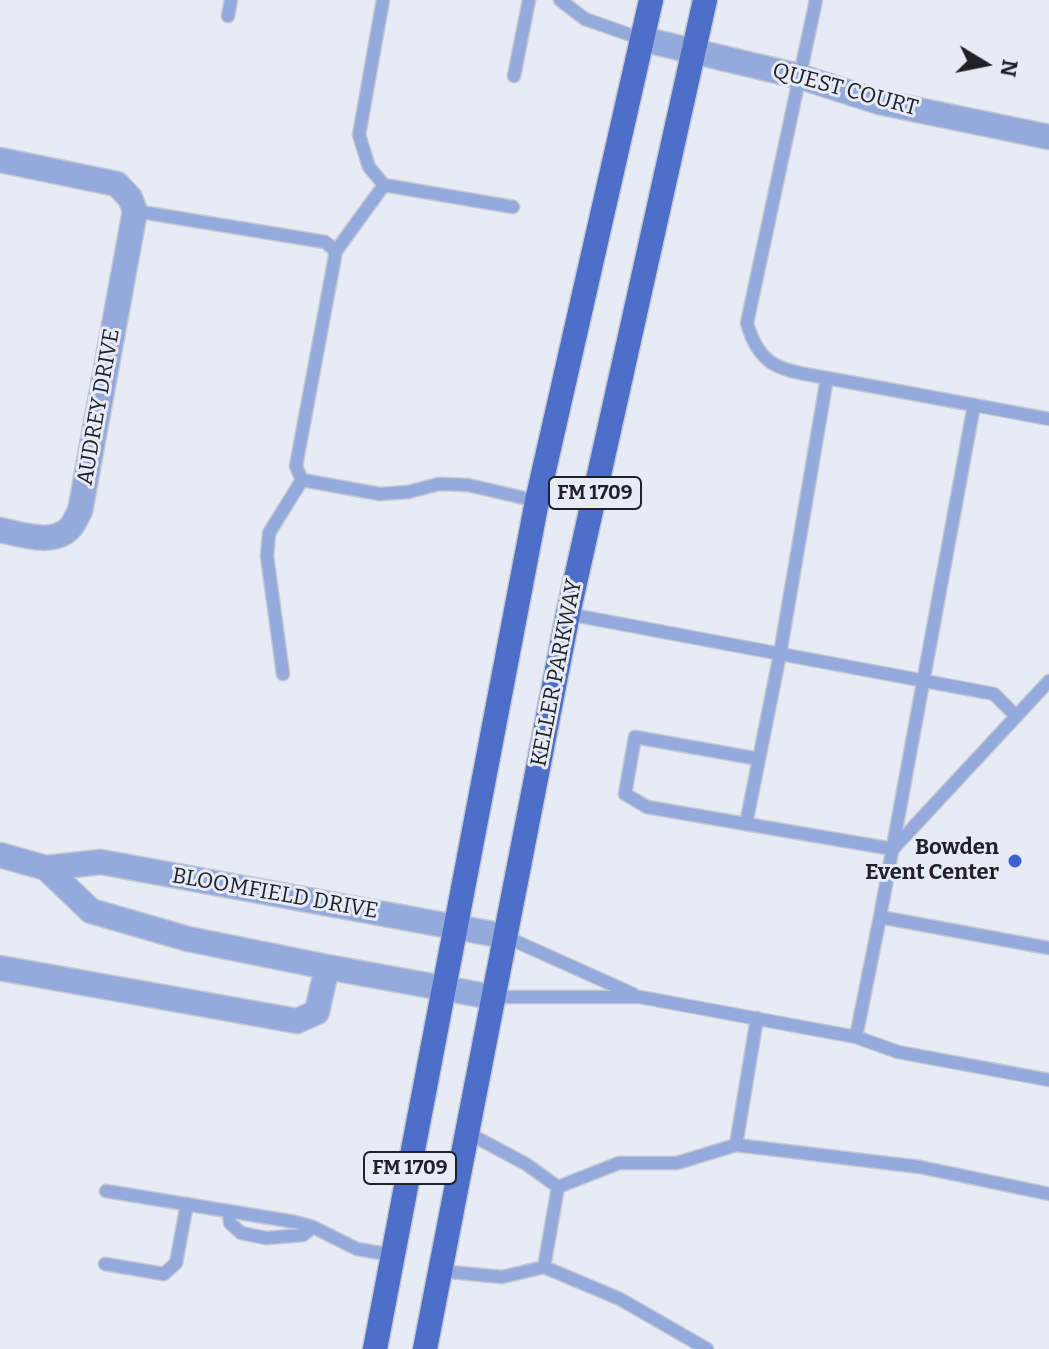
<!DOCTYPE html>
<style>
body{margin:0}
#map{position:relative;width:1049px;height:1349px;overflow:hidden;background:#e6ebf6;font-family:Bitter,serif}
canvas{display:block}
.north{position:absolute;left:945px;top:24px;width:80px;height:80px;-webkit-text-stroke:6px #e6ebf6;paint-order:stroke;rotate:100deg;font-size:22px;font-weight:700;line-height:32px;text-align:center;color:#212227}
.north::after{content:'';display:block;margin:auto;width:28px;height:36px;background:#212227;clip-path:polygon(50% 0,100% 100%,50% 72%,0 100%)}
</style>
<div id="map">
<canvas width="1049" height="1349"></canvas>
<div class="north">N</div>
</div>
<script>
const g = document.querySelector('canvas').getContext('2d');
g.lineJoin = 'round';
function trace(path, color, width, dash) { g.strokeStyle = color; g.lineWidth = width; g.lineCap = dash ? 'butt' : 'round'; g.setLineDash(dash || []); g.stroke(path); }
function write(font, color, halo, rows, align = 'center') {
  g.font = font + ' Bitter,serif'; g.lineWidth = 6; g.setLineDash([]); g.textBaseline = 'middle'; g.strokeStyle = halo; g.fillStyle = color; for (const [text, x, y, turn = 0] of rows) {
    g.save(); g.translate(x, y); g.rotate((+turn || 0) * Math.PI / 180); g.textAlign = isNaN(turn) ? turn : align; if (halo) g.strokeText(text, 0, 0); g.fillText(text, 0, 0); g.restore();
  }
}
const lane = new Path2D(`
 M383 0 359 135 369 167 384 185 513 207
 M560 0 585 19 642 39
 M816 0 747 323C760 370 784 370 827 378
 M228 16 231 0
 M514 76 529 0
 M135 211 325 242 336 251 296 466 302 480 380 494 408 492 439 484 468 485 537 501
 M336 251 384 185
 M974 405 827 378 780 654 746 824 893 849 1049 681
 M568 614 994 694 1016 716
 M283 674 267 556 269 533 302 480
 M746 824 647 807 625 794 635 737 759 759
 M880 917 974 405 1049 419
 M504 936 633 994
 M492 997H640L856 1037 898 1052 1049 1080
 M757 1018 736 1145 920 1167 1049 1194
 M856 1037 880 917 1049 948
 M558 1187 619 1163H677L736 1145
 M106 1191 295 1222 313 1227 357 1249 393 1255
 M229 1211 230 1223 241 1233 266 1238 303 1235 313 1227
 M105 1264 164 1274 176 1263 187 1204
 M544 1267 620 1299 707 1349
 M440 1271 502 1277 544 1267 558 1187 526 1164 466 1132`);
const street = new Path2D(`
 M642 39 798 76 879 102 1049 137
 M0 160 117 184 130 198 135 211 80 511C77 516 74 524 70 528 53 546 20 534 0 530
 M0 855 46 868 101 862 504 936
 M46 868 91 911 188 939 327 967 492 997
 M0 968 297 1021 317 1012 327 967`);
const primary = new Path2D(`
 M375 1349 537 501 651 0
 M425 1349 568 614 705 0`);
trace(lane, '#c3c7d1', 15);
trace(street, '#c3c7d1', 27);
trace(primary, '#c3c7d1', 27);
trace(lane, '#94a9dc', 12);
trace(street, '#94a9dc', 24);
trace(primary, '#4d6ec9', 24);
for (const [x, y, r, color] of [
 [1015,861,8,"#3d61d3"]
]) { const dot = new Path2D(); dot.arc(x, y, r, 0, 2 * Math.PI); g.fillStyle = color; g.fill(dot); trace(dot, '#e6ebf6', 3); }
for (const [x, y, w] of [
 [595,493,92],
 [410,1168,92]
]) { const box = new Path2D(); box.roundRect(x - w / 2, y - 16, w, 32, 6); g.fillStyle = '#e6ebf6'; g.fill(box); trace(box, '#212227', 2); }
write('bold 20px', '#212227', null, [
 ["FM 1709",595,493],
 ["FM 1709",410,1168]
]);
write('22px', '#212227', '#e6ebf6', [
 ["QUEST COURT",845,90,15],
 ["AUDREY DRIVE",99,407,-80],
 ["KELLER PARKWAY",557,673,-79],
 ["BLOOMFIELD DRIVE",275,894,10]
]);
write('bold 22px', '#212227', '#e6ebf6', [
 ["Bowden",999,848],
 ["Event Center",999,873]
], 'right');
</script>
